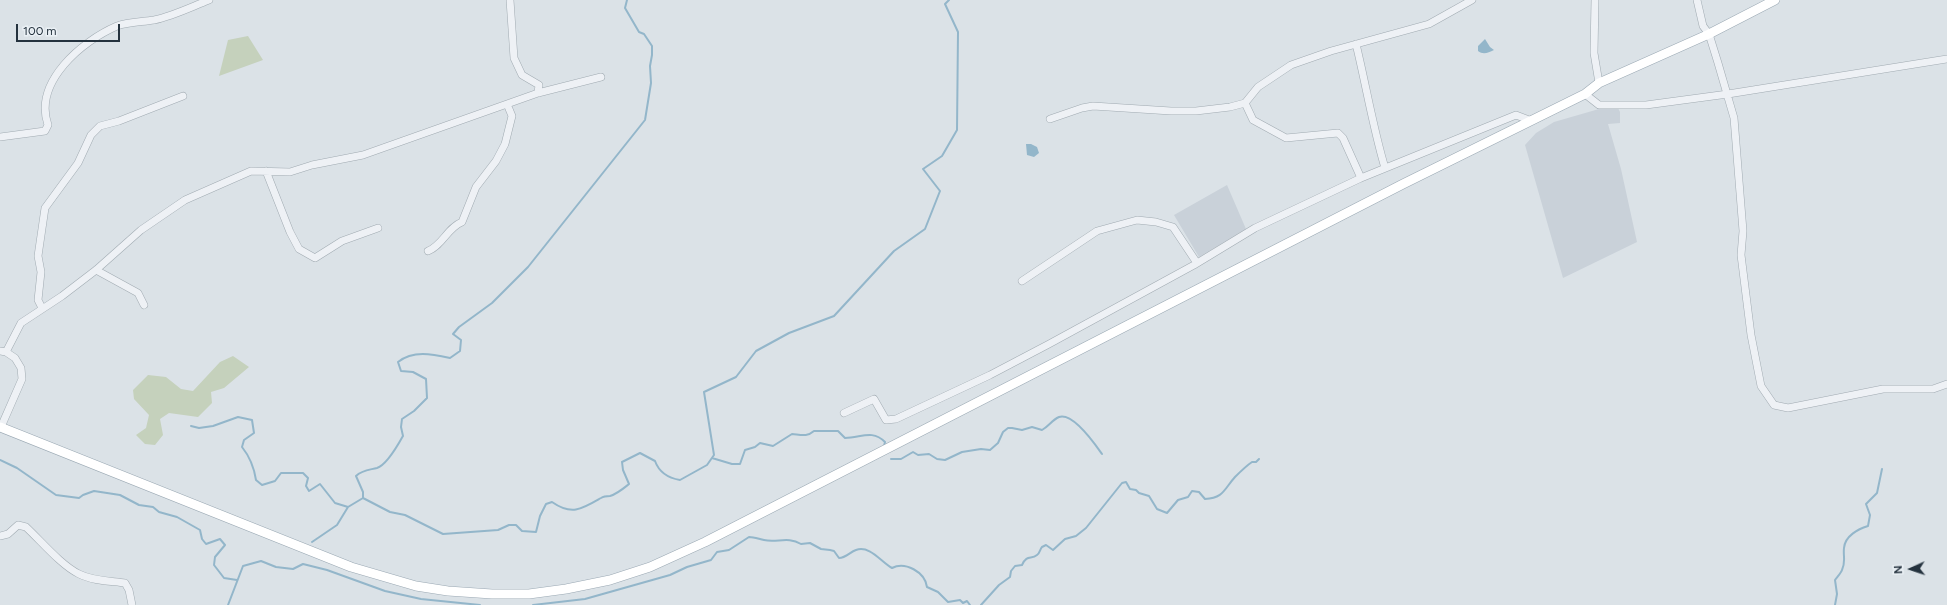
<!DOCTYPE html>
<style>
body{margin:0}
#map{position:relative;width:1947px;height:605px;overflow:hidden;background:#dbe2e7;font-family:Figtree,sans-serif}
canvas{display:block}
.north{position:absolute;left:1891px;top:549px;width:40px;height:40px;-webkit-text-stroke:3px #eaf0f5;paint-order:stroke;rotate:267deg;font-size:11px;font-weight:700;line-height:16px;text-align:center;color:#24323e}
.north::after{content:'';display:block;margin:auto;width:14px;height:18px;background:#24323e;clip-path:polygon(50% 0,100% 100%,50% 72%,0 100%)}
.scale{position:absolute;left:16px;top:24px;width:104px;height:18px;box-sizing:border-box;border:2px solid #24323e;border-top:0;padding-left:5px;font-size:12px;line-height:14px;white-space:nowrap;color:#24323e;-webkit-text-stroke:3px #eaf0f5;paint-order:stroke}
</style>
<div id="map">
<canvas width="1947" height="605"></canvas>
<div class="north">N</div>
<div class="scale">100 m</div>
</div>
<script>
const g = document.querySelector('canvas').getContext('2d');
g.lineJoin = 'round';
function paint(path, color) { g.fillStyle = color; g.fill(path, 'evenodd'); }
function trace(path, color, width, dash) { g.strokeStyle = color; g.lineWidth = width; g.lineCap = dash ? 'butt' : 'round'; g.setLineDash(dash || []); g.stroke(path); }
paint(new Path2D(`
 M1618 108 1620 112V123L1608 124 1621 169 1637 242 1563 278 1525 145 1536 133 1554 122 1599 109Z
 M1227 185 1246 229 1199 257 1174 215Z`), '#c9d1d9');
paint(new Path2D(`
 M248 36 263 60 219 76 228 40Z
 M233 356 249 367 224 388 211 392 212 403 198 417 169 413 160 419 163 435 155 445 145 444 136 435 146 428 149 415 134 399 133 390 148 375 166 377 181 389 193 391 220 362Z`), '#c5d1bc');
paint(new Path2D(`
 M1485 39 1490 47 1494 50C1488 53 1483 55 1478 51V46Z
 M1026 144H1031L1037 147 1039 153 1034 157 1027 155Z`), '#93b6ca');
trace(new Path2D(`
 M191 426 199 428 213 426 238 417 252 420 254 433 244 440 242 447C250 457 254 467 256 480L262 485 275 481 281 473H303L308 478 306 486 309 491 320 484 335 503 348 507
 M712 458 732 464H740L745 450 755 447 760 443 773 446 792 434C802 435 807 437 814 431H838L845 438C861 438 872 429 885 442L884 446
 M891 459H901L913 452 918 455 929 454 937 459 945 460 962 452 981 449 990 450 998 443 1003 432 1008 428H1012L1022 430 1032 427 1042 430C1049 426 1052 420 1059 417 1073 412 1095 444 1102 454
 M0 460 17 468 56 495 79 498 83 495 94 491 120 495 139 505 153 507 159 512 177 517 200 530 202 539 206 544 220 539 225 545 215 557 214 565 224 578 237 580
 M363 498 390 512 405 515 443 534 498 530 509 525H516L522 531 536 532 540 516 546 504 552 502C572 516 582 509 601 498 604 496 607 496 610 496 617 494 624 488 629 484L623 470 622 462 640 453 655 461C659 472 668 478 680 480L707 465 714 455 704 392 736 377 756 351 789 333 834 316 894 251 925 229 940 191 923 169 942 156 957 130 958 32 945 4 949 0
 M312 542 337 525 348 507 363 498V492L356 476C362 470 369 470 377 468 387 465 398 445 403 436L401 427 402 419 414 411 427 398 426 379 413 372 401 371 398 362C413 350 432 354 450 358L460 351 461 340 453 334 459 327 492 303 528 267 645 120 651 83 650 66 652 55V46L644 34 639 32 625 8 627 0
 M228 605 243 566 261 561 276 567 293 569 303 564 327 570 385 591 421 599 480 605
 M533 605 585 599 670 575 687 567 711 560 717 552 729 550 749 537C754 537 759 539 764 540 777 543 788 536 801 544L810 543 821 549 830 550 834 551 839 558C846 558 850 552 856 550 870 545 881 562 892 568 905 561 925 572 927 587L938 592 948 602 960 600 963 603 967 601 970 605
 M981 605 999 585 1010 577 1011 571 1015 566 1022 565C1027 554 1031 560 1037 555 1040 553 1040 549 1042 547L1046 545 1053 550 1065 539 1076 536 1086 528 1122 483 1126 482 1130 489 1136 490 1139 493 1149 496 1157 509 1167 513 1178 500 1188 497 1192 491 1199 492 1205 499C1224 498 1224 489 1235 477 1240 472 1246 466 1252 462H1256L1259 459
 M1835 605 1837 594 1835 580C1837 577 1841 573 1842 570 1846 562 1843 556 1844 548 1845 536 1858 529 1868 526L1870 515 1866 504 1877 493 1882 469`), '#93b6ca', 2);
const minor = new Path2D(`
 M510 0 514 58 522 75 539 85 538 93
 M1595 0 1594 53 1599 83
 M1697 0 1703 26 1709 34 1718 63 1734 118 1743 231 1741 255 1751 335 1761 386 1774 405 1788 408 1883 389H1933L1947 384
 M1356 44C1366 85 1373 128 1385 168
 M1585 94 1599 105H1646L1728 94 1947 59
 M1245 103 1253 120 1286 138 1338 133 1343 138 1361 178
 M1050 119 1082 108 1093 106 1171 111H1196L1230 107 1245 103 1258 87 1291 65 1331 51 1429 24 1472 0
 M0 137 45 131 48 125C33 82 82 41 117 26 128 22 142 22 154 20 173 16 191 7 209 0
 M266 171 290 232 299 249 315 258 342 241 378 228
 M428 251C443 245 447 228 462 222L476 187 496 161 505 144 512 116 507 104
 M96 270 138 293 144 305
 M1022 281 1097 231 1137 220 1156 222 1173 227 1197 263
 M42 308 38 300 41 272 38 256 45 208 78 163 91 135 100 126 119 121 183 96
 M0 351 6 352 15 358 21 368 22 379 1 427
 M6 352 21 323 62 296 96 270 141 230 185 200 251 171 290 172 312 165 363 155 538 93 601 77
 M844 413 874 399 886 420 896 419 990 375 1049 344 1194 265 1255 228 1361 178 1516 115 1529 120
 M0 536 8 534 18 525 26 527C42 542 61 565 79 574 93 581 110 581 125 583L129 590 132 605`);
const major = new Path2D(`
 M0 427 351 567 416 586 448 591 492 594H529L566 589 610 580 650 567 705 542 1403 184 1585 94 1599 83 1709 34 1775 0`);
trace(minor, '#a0aab1', 8);
trace(major, '#9aa8b3', 10);
trace(minor, '#eef1f5', 7);
trace(major, '#fff', 9);
</script>
